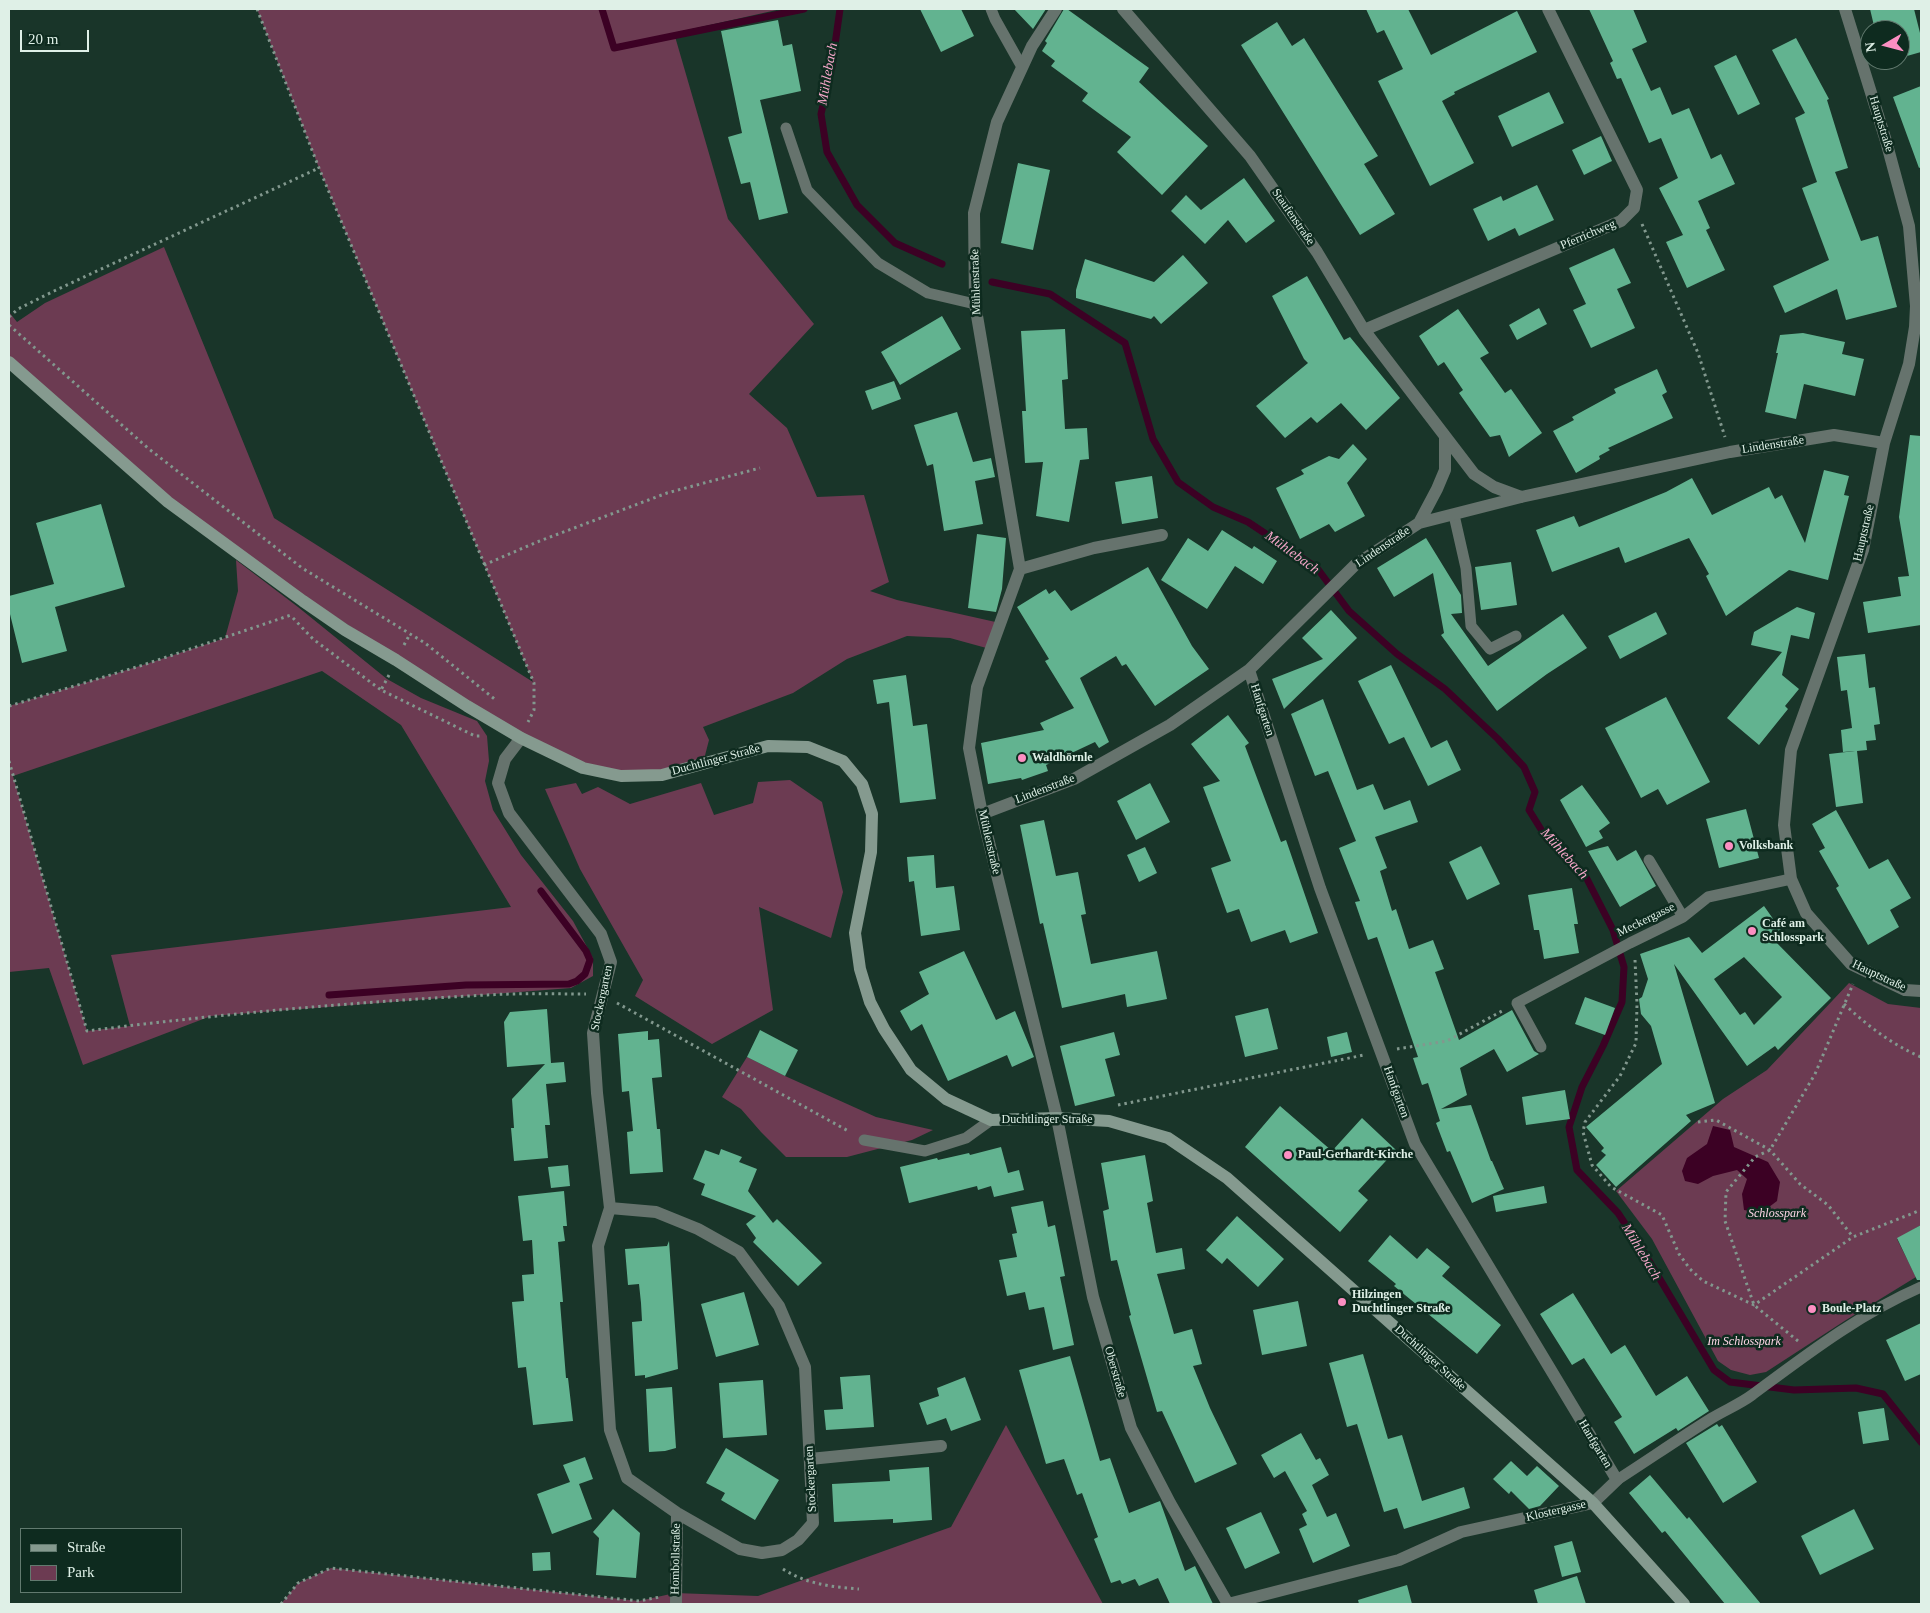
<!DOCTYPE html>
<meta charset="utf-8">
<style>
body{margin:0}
#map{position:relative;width:1930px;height:1613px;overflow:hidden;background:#193529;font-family:Georgia,serif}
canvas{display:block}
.frame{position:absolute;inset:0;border:10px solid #dff0e7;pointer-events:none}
.legend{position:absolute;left:20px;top:1528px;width:162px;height:65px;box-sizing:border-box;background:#0e2b1f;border:1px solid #627a6f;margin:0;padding:6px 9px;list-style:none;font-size:15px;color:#dff0e7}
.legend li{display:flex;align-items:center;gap:10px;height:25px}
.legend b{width:25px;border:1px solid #627a6f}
.north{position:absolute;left:1860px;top:20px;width:50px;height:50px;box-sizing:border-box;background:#0e2b1f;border:1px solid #627a6f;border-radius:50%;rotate:262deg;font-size:14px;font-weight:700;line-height:20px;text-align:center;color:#dff0e7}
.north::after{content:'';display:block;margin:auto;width:18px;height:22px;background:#fc8fc2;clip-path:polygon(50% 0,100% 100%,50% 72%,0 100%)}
.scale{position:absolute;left:20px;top:30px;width:69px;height:22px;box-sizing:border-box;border:2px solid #dff0e7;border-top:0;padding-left:6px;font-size:15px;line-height:18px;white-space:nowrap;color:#dff0e7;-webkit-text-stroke:4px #0e2b1f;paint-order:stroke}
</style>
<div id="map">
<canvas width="1930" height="1613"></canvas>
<div class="frame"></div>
<ul class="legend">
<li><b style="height:6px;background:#859a8f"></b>Straße</li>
<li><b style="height:14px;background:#6c3b52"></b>Park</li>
</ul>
<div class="north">N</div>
<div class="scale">20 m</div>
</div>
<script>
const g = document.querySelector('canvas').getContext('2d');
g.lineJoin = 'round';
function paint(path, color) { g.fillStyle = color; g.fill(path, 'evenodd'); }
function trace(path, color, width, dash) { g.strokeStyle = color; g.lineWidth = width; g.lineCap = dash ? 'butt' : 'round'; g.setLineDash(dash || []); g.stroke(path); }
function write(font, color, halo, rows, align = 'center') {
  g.font = font + ' Georgia,serif'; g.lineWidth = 5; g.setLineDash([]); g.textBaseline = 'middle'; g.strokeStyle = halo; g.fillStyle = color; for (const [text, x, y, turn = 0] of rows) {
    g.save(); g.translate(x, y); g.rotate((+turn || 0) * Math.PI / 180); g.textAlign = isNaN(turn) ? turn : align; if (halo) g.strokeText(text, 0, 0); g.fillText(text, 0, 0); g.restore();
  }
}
paint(new Path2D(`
 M257 9H781L674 33 728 219 814 324 749 394 787 428 817 497 864 495 889 582 870 591 897 600 1000 623 990 649 950 638 907 636 847 659 793 693 703 727 709 740 702 767 662 775 583 768 521 738 235 551 9 362V312L17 322 45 303 164 247 274 518 533 682 319 168Z
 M236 560 298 607 387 679 421 698 477 721 487 736 489 761 485 781 493 810 521 855 573 921 593 958V976L571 988 211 1016 83 1065 49 968 9 972V706L143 665 225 638 238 591ZM322 671 401 725 511 907 111 955 130 1026 87 1031 13 776Z
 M790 780 822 802 843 892 831 938 759 907 773 1010 712 1044 635 996 643 980 580 869 545 789 576 783 582 794 598 787 630 804 701 783 714 815 753 803 758 782Z
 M1849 983 1888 1004 1921 1008V1225L1897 1239 1916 1277 1846 1320 1766 1372 1750 1375 1731 1370 1718 1361 1652 1239 1616 1191 1723 1099 1767 1070Z
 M747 1057 785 1076 876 1117 933 1130 912 1140 847 1157H786L761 1132 741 1109 722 1097Z
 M1006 1425 1103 1604H281L298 1583 331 1568 639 1601 675 1593 758 1596 951 1527Z`), '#6c3b52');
paint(new Path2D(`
 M1713 1126 1730 1130 1734 1147 1768 1162 1780 1182 1777 1201 1761 1213 1744 1210 1742 1194 1747 1179 1737 1170 1713 1176 1698 1184 1685 1181 1682 1171 1687 1158 1707 1144Z`), '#3c0124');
trace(new Path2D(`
 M602 9 614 48 804 9
 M840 9 832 66 821 114 827 152 857 205 895 243 942 264
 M992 282 1050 294 1125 343 1153 439 1178 482 1213 507 1248 522 1317 568 1349 611 1397 654 1445 689 1498 739 1524 767 1535 792 1529 810 1547 839 1586 877 1613 930 1624 967 1622 1002 1603 1046 1582 1087 1569 1127 1577 1170 1618 1213 1645 1254 1714 1370 1730 1382 1794 1390 1856 1388 1883 1394 1921 1442
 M329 995 466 985 569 984 577 981 585 974 590 960 586 951 541 891`), '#3c0124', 7);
paint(new Path2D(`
 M920 9H961L974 36 941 52Z
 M1014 9H1046L1033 29Z
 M1064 9H1067L1149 68 1139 82 1208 146 1162 195 1117 152 1131 137 1082 101 1088 93 1051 66 1055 61 1042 51 1047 43 1045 41Z
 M1366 9H1408L1431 55 1517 11 1537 52 1454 92 1455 94 1442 101 1474 163 1430 186 1378 81 1403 69 1384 30 1377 33Z
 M1589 9H1633L1647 42 1632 49 1651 91 1660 87 1672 115 1689 108 1711 159 1721 154 1735 184 1698 201 1710 228 1706 230 1725 270 1687 288 1666 242 1683 235 1659 188 1678 178 1661 138 1649 143 1621 78 1617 79 1610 63 1613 61Z
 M1870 9H1914L1921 37V52L1900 58V30H1875Z
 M778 20 783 46 792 44 801 91 760 100 788 213 759 220 750 182 741 184 728 137 742 133 721 31Z
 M1277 22 1292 46 1304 38 1378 156 1364 164 1395 214 1360 235 1241 45Z
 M1796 38 1829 99 1827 100 1848 168 1835 172 1861 241 1878 236 1897 307 1846 320 1837 289 1785 313 1773 286 1829 260 1802 188 1817 182 1795 118 1805 113 1772 50Z
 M1736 55 1760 104 1738 115 1714 66Z
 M1921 86V167L1919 168 1893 97Z
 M1549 92 1564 123 1512 147 1498 116Z
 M1601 136 1612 161 1584 175 1572 150Z
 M1018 163 1050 170 1033 250 1001 243Z
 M1244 178 1275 221 1246 243 1228 220 1205 244 1171 211 1186 195 1201 210Z
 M1537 185 1554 220 1519 236 1515 228 1488 241 1473 209 1501 196 1503 201Z
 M1614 248 1631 283 1617 289 1635 328 1591 348 1573 310 1586 304 1569 268Z
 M1183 255 1208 283 1161 324 1154 316 1151 319 1076 298V290L1085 259 1154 282Z
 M1307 276 1344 340 1350 337 1400 398 1366 430 1341 403 1317 423 1311 417 1285 438 1256 406 1308 363 1304 359 1272 296Z
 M1539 308 1547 324 1517 340 1509 325Z
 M1458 309 1489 353 1480 358 1505 393 1511 389 1542 433 1509 457 1500 435 1490 437 1459 393 1463 390 1444 362 1438 366 1419 336Z
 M942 316 961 349 900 385 881 352Z
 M1065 329 1068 379 1062 380 1065 429 1087 428 1089 459 1080 460 1069 522 1036 516 1043 462 1025 463 1022 411H1026L1021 331Z
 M1803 333 1845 342 1842 354 1864 359 1855 396 1804 384 1796 419 1765 412 1778 353H1776L1780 335Z
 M1657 369 1667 392 1662 395 1673 418 1608 448 1610 450 1599 456 1600 459 1576 473 1553 431 1574 420 1572 417 1616 393 1614 389Z
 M894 381 901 399 872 410 865 391Z
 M957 412 973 462 991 458 995 477 975 481 983 524 944 531 933 464 927 466 914 425Z
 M1910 435 1921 436V625L1868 633 1863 602 1901 596 1898 577 1909 576 1899 517Z
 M1353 444 1367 459 1347 483 1365 516 1335 532 1329 524 1300 539 1276 488 1304 474 1301 470 1329 456 1339 459Z
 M1824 470 1849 476 1844 495 1849 496 1828 580 1789 570 1726 616 1706 576 1709 574 1689 538 1625 563 1619 547 1552 572 1536 530 1574 516 1579 527 1666 492 1692 478 1712 515 1769 487 1775 499 1782 495 1805 543Z
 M1152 476 1158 518 1122 524 1115 482Z
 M101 504 125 587 55 607 67 651 22 663 9 610V596L54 584 36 523Z
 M1222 530 1252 549 1254 546 1277 561 1263 584 1235 566 1207 609 1161 580 1188 538 1208 551Z
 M977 534 1006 538 1002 589 996 612 968 608Z
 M1426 538 1461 595 1462 613 1451 614 1488 666 1563 614 1587 648 1547 674 1497 711 1441 635 1444 633 1433 573 1394 597 1377 568Z
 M1511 562 1517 605 1481 610 1475 567Z
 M1148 567 1192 646 1209 669 1155 706 1126 664 1122 666 1116 656 1080 678 1109 742 1099 748 1095 742 1046 765 1048 771 1022 780 1021 778 988 784 981 743 1044 730 1040 723 1074 708 1045 661 1049 659 1017 607 1046 589 1049 594 1055 590 1071 611Z
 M1797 607 1815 613 1809 639 1791 635 1782 675 1799 689 1785 706 1788 709 1759 745 1727 718 1782 652 1751 645 1754 632Z
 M1331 610 1357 638 1284 709 1272 679 1323 659 1302 638Z
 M1656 612 1667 634 1620 659 1608 636Z
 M1865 654 1869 688 1875 687 1880 724 1874 725 1876 740 1866 741 1867 750 1857 751 1863 803 1836 807 1829 754 1855 751 1843 752 1841 730 1852 728 1847 690 1841 691 1837 657Z
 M1391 665 1431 748 1447 740 1461 770 1428 786 1404 737 1389 744 1358 681Z
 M906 675 913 726 927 724 936 799 900 803 889 702 877 704 873 680Z
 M1666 697 1710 782 1667 805 1658 789 1641 798 1605 728Z
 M1323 699 1357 790 1373 784 1384 810 1410 800 1418 822 1375 837 1387 868 1380 871 1392 911 1396 909 1409 949 1433 940 1444 969 1435 972 1459 1040 1512 1010 1534 1051 1539 1054 1507 1072 1494 1049 1460 1068 1467 1095 1441 1109 1471 1105 1491 1161H1492L1504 1189 1472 1203 1450 1151 1447 1152 1436 1123 1440 1121 1428 1083 1422 1085 1413 1058 1418 1057 1377 937 1368 940 1355 902 1360 901 1339 848 1356 841 1328 771 1315 776 1291 714Z
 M1228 715 1249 743 1245 746 1281 842 1286 840 1318 933 1290 943 1285 930 1251 942 1239 909 1227 913 1211 868 1231 861 1203 787 1220 781 1191 744Z
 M1150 783 1170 822 1136 840 1117 801Z
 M1582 785 1610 823 1599 831 1603 838 1586 847 1560 800Z
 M1746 809 1759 858 1719 868 1706 819Z
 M1836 810 1869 869 1888 859 1911 898 1890 910 1899 927 1868 945 1836 888 1839 886 1819 851 1825 848 1812 824Z
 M1044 820 1056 876 1078 872 1086 914 1081 915 1091 964 1157 951 1167 999 1127 1007 1125 994 1062 1008 1043 923 1040 924 1020 825Z
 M1481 846 1500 884 1467 900 1449 862Z
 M1608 846 1617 861 1636 850 1656 886 1620 907 1588 851Z
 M1145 847 1157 873 1139 882 1127 855Z
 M934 855 936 888 954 886 960 930 921 936 914 881 909 882 907 857Z
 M1572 888 1578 924H1574L1579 953 1544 959 1539 930H1534L1528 895Z
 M1764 906 1781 930 1771 937 1831 998 1778 1050 1775 1046 1747 1066 1674 964 1715 1103 1686 1115 1691 1121 1616 1187 1596 1165 1606 1155 1601 1151 1604 1148 1586 1127 1662 1064 1651 1026 1641 1014 1639 999 1642 997 1648 979 1640 954 1689 937 1702 953ZM1744 957 1782 997 1754 1025 1745 1012 1740 1015 1714 979Z
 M964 951 996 1020 1015 1011 1034 1057 1012 1067 1007 1055 948 1081 922 1024 911 1031 900 1011 929 994 919 972Z
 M1585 997 1615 1008 1605 1035 1575 1024Z
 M1268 1008 1278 1049 1245 1057 1235 1016Z
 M547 1009 551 1063 564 1062 566 1082 546 1084 550 1125H545L548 1158 514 1161 511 1128H514L512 1099 545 1064 507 1067 504 1022 510 1012Z
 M760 1030 798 1050 785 1076 747 1057Z
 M648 1031V1040L659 1039 662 1077 652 1078 657 1129H660L663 1172 630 1174 627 1132 633 1131 629 1091 622 1092 618 1034Z
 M1114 1032 1120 1055 1105 1059 1115 1096 1075 1106 1060 1046Z
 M1347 1032 1352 1052 1331 1057 1327 1037Z
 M1565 1090 1570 1119 1526 1125 1522 1097Z
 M1280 1106 1332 1151 1362 1118 1396 1150 1358 1191 1368 1200 1340 1232 1245 1147Z
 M1001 1147 1008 1173 1019 1170 1024 1190 994 1197 991 1186 978 1190 977 1186 909 1203 900 1167 937 1158 938 1160 969 1153 970 1155Z
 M721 1149 742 1157 739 1162 757 1169 748 1191 773 1223 777 1219 822 1263 798 1286 753 1242 756 1238 746 1224 756 1216 701 1195 705 1184 693 1179 705 1150 719 1155Z
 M1145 1155 1153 1201 1147 1203 1156 1253 1182 1248 1185 1269 1157 1274 1174 1334 1192 1329 1202 1364 1193 1366 1210 1408 1237 1464 1195 1483 1162 1411 1157 1412 1129 1316 1131 1315 1117 1260 1111 1261 1103 1211 1109 1209 1101 1163Z
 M568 1165 570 1186 551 1188 548 1167Z
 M1544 1186 1547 1203 1496 1212 1493 1196Z
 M564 1191 567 1226H563L565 1241 558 1242 563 1302H560L566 1378H568L573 1421 533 1425 526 1367 518 1368 512 1302 524 1301 522 1275 534 1274 532 1240 523 1241 518 1196Z
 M1043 1201 1048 1227 1055 1225 1065 1276 1060 1277 1074 1345 1053 1350 1044 1307 1029 1310 1025 1292 1007 1296 999 1260 1017 1257 1012 1234 1017 1233 1011 1207Z
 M1237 1216 1284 1259 1258 1287 1227 1258 1222 1264 1206 1250Z
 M1921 1225V1280H1917L1897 1238Z
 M1390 1235 1417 1259 1427 1248 1450 1267 1442 1276 1501 1325 1477 1354 1394 1286 1396 1284 1368 1261Z
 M669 1241 678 1369 645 1378V1375L635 1376 632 1322 642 1321 641 1303 639 1284 628 1285 625 1249 667 1246Z
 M744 1292 759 1345 716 1357 701 1304Z
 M1573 1293 1611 1354 1625 1345 1656 1396 1687 1376 1709 1411 1678 1431 1676 1428 1634 1454 1614 1422 1622 1417 1584 1358 1572 1365 1540 1314Z
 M1298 1301 1307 1346 1262 1355 1253 1310Z
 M1921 1323V1374L1905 1381 1886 1340Z
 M1363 1354 1388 1439 1402 1435 1422 1501 1464 1487 1470 1508 1404 1529 1397 1508 1384 1512 1357 1424 1347 1427 1329 1363Z
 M1070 1356 1100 1461 1110 1458 1129 1513 1160 1501 1185 1571 1195 1566 1213 1604H1170L1158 1578 1139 1586 1135 1579 1122 1584 1120 1580 1111 1583 1094 1539 1098 1537 1082 1493 1077 1495 1064 1459 1046 1464 1019 1370Z
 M870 1375 874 1427 826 1430 824 1410 843 1409 840 1377Z
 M965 1377 981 1420 951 1431 946 1418 927 1425 919 1403 939 1396 937 1388Z
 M763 1380 767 1435 723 1438 719 1383Z
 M672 1387 676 1448 665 1451 649 1452 646 1389Z
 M1884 1408 1889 1440 1863 1444 1858 1412Z
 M1717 1424 1719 1427 1722 1425 1757 1482 1723 1503 1686 1443Z
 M1301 1433 1316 1460 1320 1458 1329 1475 1312 1485 1327 1517 1336 1513 1350 1546 1313 1563 1299 1529 1307 1525 1302 1514 1307 1511 1285 1471 1274 1478 1261 1455Z
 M726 1448 779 1480 755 1520 721 1500 725 1493 706 1483Z
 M585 1457 593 1479 579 1484 592 1519 552 1534 537 1494 570 1482 563 1465Z
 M1511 1461 1527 1476 1537 1466 1559 1486 1540 1506 1529 1509 1511 1491 1509 1494 1493 1479Z
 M929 1467 932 1520 893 1523V1519L834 1522 832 1484 890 1481 889 1470Z
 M1650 1475 1687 1519 1689 1517 1761 1604H1725L1665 1531 1662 1533 1629 1493Z
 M613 1509 640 1533 636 1578 596 1575 599 1538 593 1532Z
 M1854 1509 1874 1549 1820 1575 1801 1536Z
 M1261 1512 1280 1553 1245 1569 1226 1528Z
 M1572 1541 1581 1572 1562 1577 1554 1546Z
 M550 1552 551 1570 533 1571 532 1553Z
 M1577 1576 1586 1604H1538L1534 1590Z
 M1407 1585 1412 1604H1359L1358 1600Z`), '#62b390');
trace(new Path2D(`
 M257 9 319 168 534 683V710L528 722
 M1642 224 1698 353 1725 437
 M9 317 18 309 54 291 319 168
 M9 325 149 449 302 568 425 643 497 701
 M484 565 537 542 667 493 760 468
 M293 618 313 639 381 690
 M404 645 410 634
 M389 675 381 690 475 736H481
 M9 706 143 665 291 615
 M9 761 87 1031C220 1014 354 1002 487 995 520 993 553 994 586 994
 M1635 960 1637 1004 1636 1043 1620 1076 1585 1122 1583 1132 1592 1165 1611 1187 1662 1215 1679 1254 1690 1269 1703 1281 1754 1305 1853 1237 1921 1210
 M617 1003 850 1132
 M1844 1004C1868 1026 1891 1044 1921 1057
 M1397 1049 1447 1041 1502 1011
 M1118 1105 1364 1055
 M1698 1122 1716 1120 1770 1150 1800 1184 1828 1205 1853 1237
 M1798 1341 1754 1305 1725 1221 1726 1192 1755 1157 1770 1150 1815 1074 1853 984
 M783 1569C806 1584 832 1587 859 1589
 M281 1604 298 1583 331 1568 639 1601 660 1597`), '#82988e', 3, [2.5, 4]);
trace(new Path2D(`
 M991 9 995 19 1022 67
 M786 128 807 190 878 263 928 293 975 304
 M1454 515 1466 568 1471 626 1490 649 1516 636
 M1649 860 1683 917
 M1541 1047 1517 1003 1630 943 1683 917 1708 897 1791 879
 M864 1140 925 1151 966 1138 991 1120
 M1617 1480C1648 1460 1680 1438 1712 1418 1725 1410 1740 1404 1752 1395 1806 1355 1859 1314 1921 1287`), '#66736d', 11);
trace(new Path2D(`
 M1056 9 1032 46 997 122 974 213 975 304 1020 569 977 687 969 748 982 814 1057 1118 1093 1297 1131 1428 1170 1503 1228 1604
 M1123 9 1250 156 1317 252 1364 330 1474 474 1494 487 1521 497
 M1845 9 1886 141 1909 226 1916 306 1915 327 1909 364 1884 443 1863 550 1791 750 1784 825 1791 879 1806 913 1851 964 1905 990 1921 991
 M1364 330 1621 221 1634 208 1637 190 1548 9
 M1419 523 1437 489 1445 470V437
 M1020 569 1094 548 1162 535
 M521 738 505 759 498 783 509 813 601 934 611 962 593 1033 597 1093 610 1208 598 1246 610 1430 627 1478 677 1513 740 1549 762 1553 782 1550 798 1540 813 1523 805 1367 779 1306 739 1252 698 1229 656 1212 610 1208
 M982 814 1074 779 1170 725 1249 670 1355 565 1419 523 1521 497 1730 452 1834 435 1884 443
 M810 1459 941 1446
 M676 1604 677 1513
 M1228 1604 1399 1560 1461 1532 1593 1503 1617 1480 1415 1144 1320 888 1249 670`), '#66736d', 12);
trace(new Path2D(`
 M9 362 168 502 303 601 345 630 396 660 467 706 521 738 583 768 621 776 662 775 768 746 808 747 843 761 862 784 872 814 871 852 855 933 860 969 870 1002 884 1029 911 1070 946 1099 991 1120 1057 1118 1109 1121 1168 1138 1227 1178 1593 1503 1684 1604`), '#859a8f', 12);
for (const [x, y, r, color] of [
 [1022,758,5,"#fc8fc2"],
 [1729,846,5,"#fc8fc2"],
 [1752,931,5,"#fc8fc2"],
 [1288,1155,5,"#fc8fc2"],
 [1342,1302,5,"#fc8fc2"],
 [1812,1309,5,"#fc8fc2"]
]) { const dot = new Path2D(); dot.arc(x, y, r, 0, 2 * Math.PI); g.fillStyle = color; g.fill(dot); trace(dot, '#0e2b1f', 2); }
write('12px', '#dff0e7', '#0e2b1f', [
 ["Hauptstraße",1881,124,73],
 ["Staufenstraße",1293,217,55],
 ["Pferrichweg",1588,235,-23],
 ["Mühlenstraße",976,282,-92],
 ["Lindenstraße",1773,445,-9],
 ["Hauptstraße",1864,533,-77],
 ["Lindenstraße",1383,547,-34],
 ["Hanfgarten",1262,710,72],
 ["Duchtlinger Straße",716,760,-15],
 ["Lindenstraße",1045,789,-21],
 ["Mühlenstraße",989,842,77],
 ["Meckergasse",1646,920,-26],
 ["Hauptstraße",1879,976,25],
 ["Stockergarten",602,998,-78],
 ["Hanfgarten",1396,1092,70],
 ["Duchtlinger Straße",1047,1120],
 ["Duchtlinger Straße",1430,1358,42],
 ["Oberstraße",1115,1372,74],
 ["Hanfgarten",1595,1444,59],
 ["Stockergarten",811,1479,-93],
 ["Klostergasse",1556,1511,-13],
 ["Hombollstraße",676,1559,-89]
]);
write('bold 12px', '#dff0e7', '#0e2b1f', [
 ["Waldhörnle",1032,758],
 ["Volksbank",1739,846],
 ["Café am",1762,924],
 ["Schlosspark",1762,938],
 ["Paul-Gerhardt-Kirche",1298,1155],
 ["Hilzingen",1352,1295],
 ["Duchtlinger Straße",1352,1309],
 ["Boule-Platz",1822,1309]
], 'left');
write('italic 12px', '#ffd6e7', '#0e2b1f', [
 ["Schlosspark",1777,1214],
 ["Im Schlosspark",1744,1342]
]);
write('italic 14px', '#f6a7ca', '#0e2b1f', [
 ["Mühlebach",828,74,-80],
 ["Mühlebach",1292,553,36],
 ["Mühlebach",1564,854,48],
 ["Mühlebach",1641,1252,59]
]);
</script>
